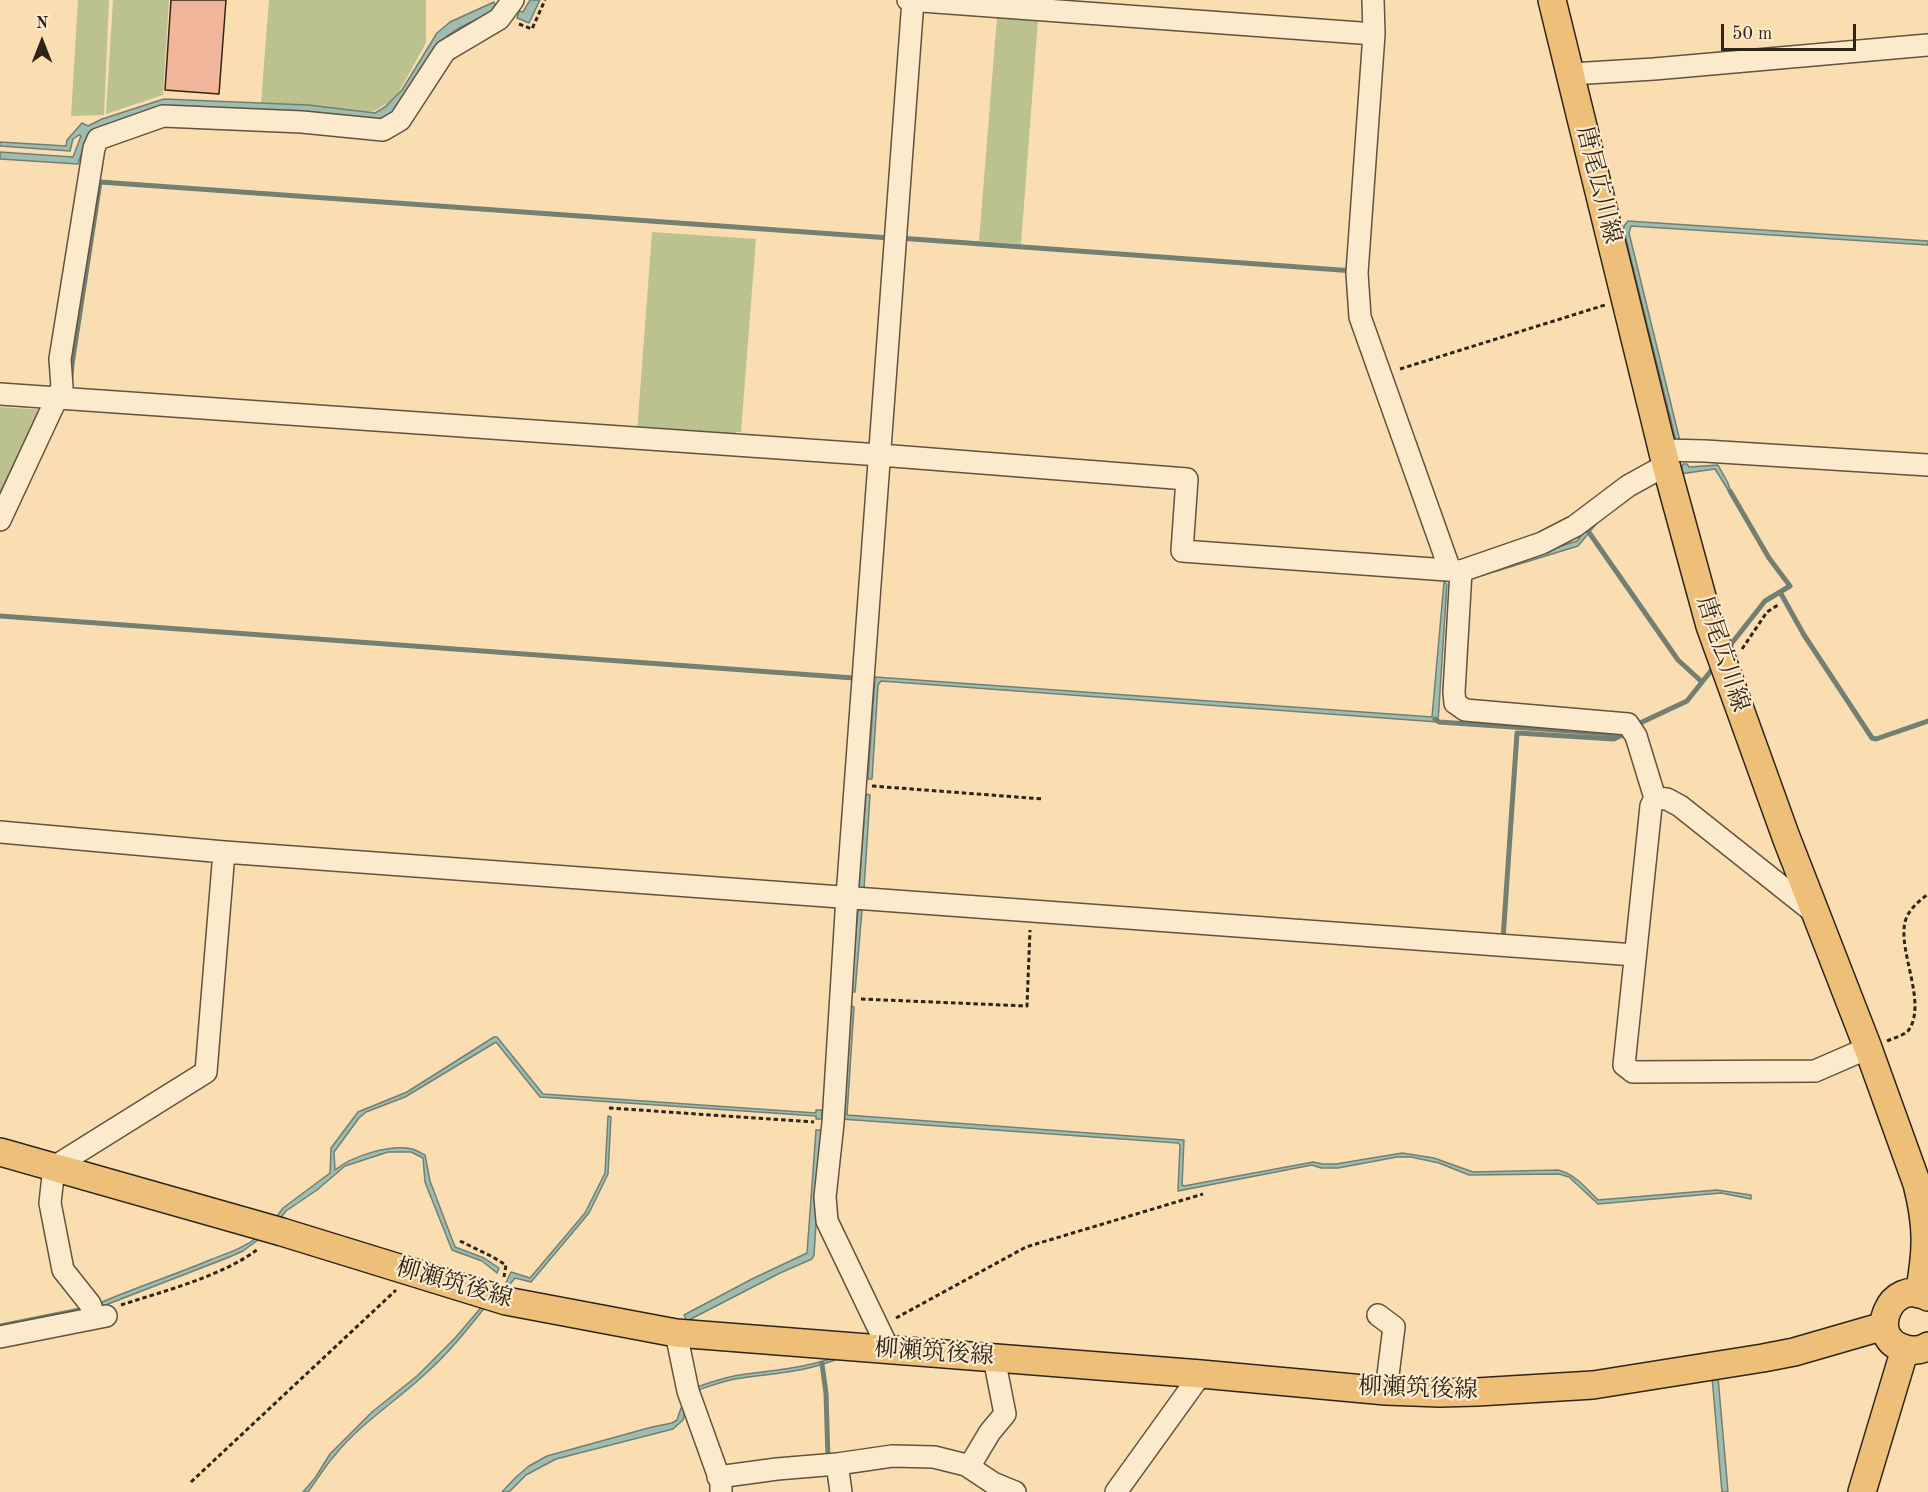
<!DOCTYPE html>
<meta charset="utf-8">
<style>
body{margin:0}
#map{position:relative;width:1928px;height:1492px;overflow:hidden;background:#fadeb2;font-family:"Old Standard TT",serif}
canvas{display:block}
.north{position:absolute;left:12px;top:12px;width:60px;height:60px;-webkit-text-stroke:4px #fceacd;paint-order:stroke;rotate:0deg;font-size:16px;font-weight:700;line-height:24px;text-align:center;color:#2f2418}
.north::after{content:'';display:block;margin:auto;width:21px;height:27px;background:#2f2418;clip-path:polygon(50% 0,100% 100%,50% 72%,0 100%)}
.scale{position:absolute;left:1721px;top:24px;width:135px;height:27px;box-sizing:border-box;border:3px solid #2f2418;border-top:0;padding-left:8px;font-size:18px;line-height:21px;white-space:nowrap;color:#2f2418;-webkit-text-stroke:4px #fceacd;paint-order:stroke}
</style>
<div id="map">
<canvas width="1928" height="1492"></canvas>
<div class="north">N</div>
<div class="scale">50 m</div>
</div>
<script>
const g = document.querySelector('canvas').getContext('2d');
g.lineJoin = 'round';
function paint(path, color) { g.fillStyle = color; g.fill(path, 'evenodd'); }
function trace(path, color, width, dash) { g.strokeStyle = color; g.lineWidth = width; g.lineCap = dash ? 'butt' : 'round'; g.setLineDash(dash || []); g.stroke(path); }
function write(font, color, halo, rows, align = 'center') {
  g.font = font + ' "Old Standard TT","Noto Serif JP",serif'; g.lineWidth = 4.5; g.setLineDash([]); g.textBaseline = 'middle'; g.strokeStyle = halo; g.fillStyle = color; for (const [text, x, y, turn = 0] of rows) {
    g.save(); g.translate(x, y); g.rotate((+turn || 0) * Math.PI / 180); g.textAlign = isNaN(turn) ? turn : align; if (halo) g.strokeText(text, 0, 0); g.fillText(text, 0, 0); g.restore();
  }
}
paint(new Path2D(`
 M78 0H109L104 115 71 116Z
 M113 0H169L163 95 106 114Z
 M269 0H426V43L395 99 372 112 261 103Z
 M997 17 1038 20 1021 244 979 241Z
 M652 232 756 239 741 432H736L733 440 637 432Z
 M0 407 46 410 0 510Z`), '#bbc28f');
const water = new Path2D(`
 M530 0H540L529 23 517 18 519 11 523 12Z
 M494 2 497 9 459 28 447 36 433 53 396 110 384 118 371 120 326 114 92 131 86 139 78 164 0 159V152L73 157 81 136 79 135 73 139 70 151 0 146V142L66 146 67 140 82 123 88 126 102 119 164 99 308 105 375 113 385 107 402 90 437 33 450 22Z
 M1628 221 1928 241V245L1631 226 1629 233 1680 441H1676L1624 231V226Z
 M1683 464H1687L1689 467 1718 465 1728 483 1732 496 1715 469 1680 474Z
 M1654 480 1655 483 1624 501 1601 518 1578 546 1471 579 1470 575 1577 541 1599 513Z
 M1444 582 1447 584 1438 722 881 681 878 685 872 779H868L875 677 1432 717Z
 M866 794 870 795 864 889H859Z
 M858 910H862L855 992H851Z
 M851 1006 854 1007 847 1115 1184 1140 1182 1185 1184 1186 1313 1162 1323 1164H1336L1402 1153 1434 1158 1473 1172 1558 1170C1575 1174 1586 1188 1598 1200L1717 1190 1751 1195V1199L1721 1193 1598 1204 1569 1177 1559 1174 1469 1175 1439 1163 1411 1157H1397L1338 1168H1321L1312 1165 1178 1191 1180 1145 1178 1143 841 1119Z
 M494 1037H497L543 1094 816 1113V1110H822V1119H816V1116L540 1097 496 1042 405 1097 366 1112 359 1118 334 1152 335 1170C352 1156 390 1144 412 1149 416 1150 421 1153 425 1155L430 1181 455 1247 484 1258 499 1268 497 1273 482 1261 452 1250 425 1182 423 1158 411 1152H388L345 1166 317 1190 286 1211 278 1221 275 1219 283 1208 330 1173 331 1148 358 1112 407 1092Z
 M608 1116 611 1117 608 1174 589 1213 531 1282 515 1278 506 1289 504 1287 511 1272 530 1278 585 1213 605 1173Z
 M816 1130H822L814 1255 812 1259 780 1273 687 1321 684 1315 752 1279 807 1253Z
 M259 1236 262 1237 243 1251 227 1258 103 1306 102 1302C137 1287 174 1275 210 1260 227 1253 244 1248 259 1236Z
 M484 1304 486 1306C467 1330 447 1355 424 1375 395 1402 361 1423 335 1455 325 1466 317 1480 308 1492H303L315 1478 330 1454 372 1412 417 1376 456 1337Z
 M841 1355 842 1357C805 1373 774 1373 735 1379 723 1381 711 1386 698 1390L697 1387C709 1383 722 1378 734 1376 770 1370 806 1369 841 1355Z
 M1712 1377H1718L1728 1492H1722Z
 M681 1408H686L683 1420 673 1429 556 1459 526 1475 509 1492H502L516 1477 529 1466 547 1456 652 1427 672 1423 677 1420Z`);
paint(water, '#9ebcb0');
trace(water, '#727f73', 1.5);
trace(new Path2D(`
 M899 238 1354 271
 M71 377 72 364 100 182 890 238
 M1588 531 1678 660 1702 682
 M1780 592 1804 635 1872 738 1876 739 1928 721
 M0 616 854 678
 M1728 648 1765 601 1790 586 1769 558 1730 491
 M1435 719 1439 722 1615 734
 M1638 724 1687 701 1714 667
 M1501 939H1503L1517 733 1614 739 1622 735
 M0 1326 80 1310
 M822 1364 826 1393 828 1459`), '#727f73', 5);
const building = new Path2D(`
 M171 0H226L219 94 165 90Z`);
paint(building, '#f0b59a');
trace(building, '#2f2418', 1.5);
const minor = new Path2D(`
 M908 0 1374 34
 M1373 0 1374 34 1357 273 1360 317 1450 570
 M1571 74 1654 69 1928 45
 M0 394 880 455 1187 479 1182 551 1461 571 1542 543 1575 526 1628 486 1666 465
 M1663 450 1705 451 1928 465
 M0 520 62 387 60 359 94 148 98 139 163 116 302 122 383 130 400 120 445 51 499 19 513 0
 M1461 571 1454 692 1455 703 1465 710 1628 724 1636 736 1655 798
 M0 832 224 852 1635 955
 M1816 914 1680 806 1667 799 1655 798 1651 806 1624 1065 1633 1072 1815 1071 1868 1048
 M1378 1315 1394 1327 1386 1391
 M95 1318 90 1304 63 1270 50 1203 54 1167 206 1072 224 852
 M676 1333 688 1391 721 1483V1492
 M0 1337 106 1316
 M889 1350 827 1221 825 1197 833 1123 847 897 913 0
 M837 1464 841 1492
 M969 1467 990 1432 1005 1414 994 1358
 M718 1477 777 1469 837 1464 892 1456 934 1457 966 1465 993 1483 1015 1492
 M1116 1492 1201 1374`);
const major = new Path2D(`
 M1552 0 1666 465 1710 626 1786 837 1868 1048 1917 1184C1928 1227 1927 1251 1919 1294
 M0 1152 282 1232 506 1301 676 1333 1201 1374 1386 1391 1440 1393 1477 1392 1593 1385 1763 1358 1794 1352 1884 1326
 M1928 1297C1890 1275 1864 1340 1906 1349 1914 1351 1921 1351 1928 1346
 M1862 1492 1905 1349`);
trace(minor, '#62523e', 24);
trace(major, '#2f2418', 30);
trace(new Path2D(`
 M519 24 532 29 545 0
 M1400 369 1605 305
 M1742 649 1767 612 1778 605
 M872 786 1043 799
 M861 999 1027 1006 1030 930
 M1887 1041C1893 1038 1903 1036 1908 1031 1928 1004 1898 953 1905 922 1908 910 1918 902 1928 894
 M609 1108 814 1122
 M460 1241 491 1256 506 1265 504 1277
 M121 1305C164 1291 223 1276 258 1249
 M896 1318 1026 1247 1203 1194
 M191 1482 396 1290`), '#2f2418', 3, [4.5, 3]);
trace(minor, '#fceacd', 21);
trace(major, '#edbf79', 27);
write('24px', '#2f2418', '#fceacd', [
 ["唐尾広川線",1598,185,76],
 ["唐尾広川線",1722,654,72],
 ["柳瀬筑後線",454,1284,16],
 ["柳瀬筑後線",934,1353,4],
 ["柳瀬筑後線",1418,1389,2]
]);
</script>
